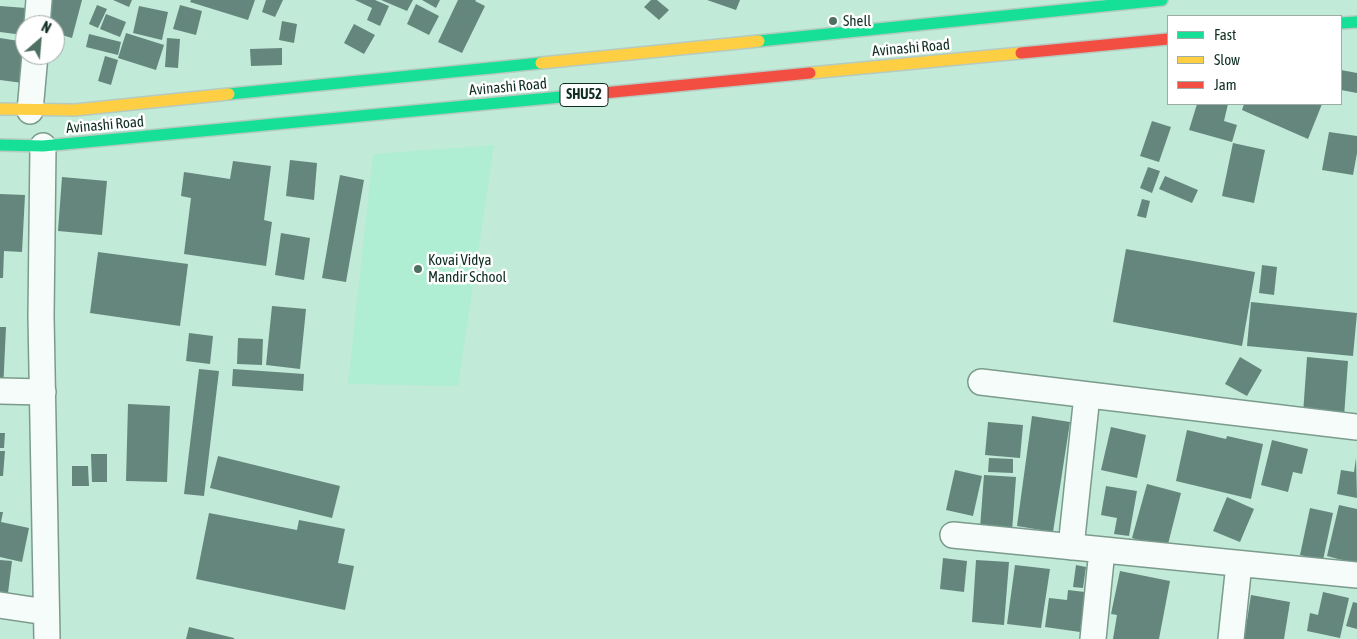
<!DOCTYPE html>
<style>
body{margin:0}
#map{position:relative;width:1357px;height:639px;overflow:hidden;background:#c2ead8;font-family:"Asap Condensed",sans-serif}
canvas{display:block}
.legend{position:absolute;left:1167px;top:15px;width:175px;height:90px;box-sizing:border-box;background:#fff;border:1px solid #9faba7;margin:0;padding:6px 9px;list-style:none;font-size:15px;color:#102e22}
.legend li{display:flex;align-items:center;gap:10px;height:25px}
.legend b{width:25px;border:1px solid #9faba7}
.north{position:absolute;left:15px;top:15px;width:50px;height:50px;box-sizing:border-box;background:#fff;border:1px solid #9faba7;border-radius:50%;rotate:27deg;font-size:14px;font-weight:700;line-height:20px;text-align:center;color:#102e22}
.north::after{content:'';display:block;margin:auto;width:18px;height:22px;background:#4e7062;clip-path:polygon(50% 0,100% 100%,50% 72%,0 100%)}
</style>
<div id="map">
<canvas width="1357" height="639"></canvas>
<ul class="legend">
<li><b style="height:6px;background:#16e098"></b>Fast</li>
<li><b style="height:6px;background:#ffcf43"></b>Slow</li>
<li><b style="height:6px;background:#f24e42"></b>Jam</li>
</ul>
<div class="north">N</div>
</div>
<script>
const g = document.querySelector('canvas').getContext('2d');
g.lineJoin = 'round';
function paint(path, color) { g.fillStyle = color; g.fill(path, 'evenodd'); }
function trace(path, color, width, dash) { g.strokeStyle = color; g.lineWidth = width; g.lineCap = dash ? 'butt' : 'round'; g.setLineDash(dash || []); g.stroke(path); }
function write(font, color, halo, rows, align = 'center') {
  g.font = font + ' "Asap Condensed",sans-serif'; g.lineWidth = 5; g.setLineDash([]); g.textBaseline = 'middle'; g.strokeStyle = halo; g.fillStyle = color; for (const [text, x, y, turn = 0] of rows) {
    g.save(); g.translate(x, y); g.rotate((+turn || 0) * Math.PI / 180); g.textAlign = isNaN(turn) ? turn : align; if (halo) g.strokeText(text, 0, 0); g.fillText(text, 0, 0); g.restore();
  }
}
paint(new Path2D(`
 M494 145 458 386 348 384 373 154Z`), '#afeed2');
paint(new Path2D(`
 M51 0H82L72 38 55 33V25H44Z
 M113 0H132L129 7Z
 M191 0H255L248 20 190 2Z
 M266 0H283L275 17 262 12Z
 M355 0H375L389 6 380 26 367 20 372 8Z
 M381 0H413L407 11Z
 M422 0H440L436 8Z
 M458 0H476L475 1 485 6 462 53 438 42Z
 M651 0H657L669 10 659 20 644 7Z
 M707 0H740L736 10Z
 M416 4 439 16 429 35 407 24Z
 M97 5 107 9 98 28 89 24Z
 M180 5 202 11 196 35 173 29Z
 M0 6 26 8 23 35 0 32Z
 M139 6 168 12 162 40 133 33Z
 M106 14 126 22 120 37 100 29Z
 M282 21 297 24 294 43 279 40Z
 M354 24 375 35 364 54 344 43Z
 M126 33 164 45 156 70 118 58Z
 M89 34 121 42 118 55 86 47Z
 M0 38 25 42 23 83 0 80Z
 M167 38 180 39 178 68 165 67Z
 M282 48V65L251 66 250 49Z
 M105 56 118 60 111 85 98 81Z
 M1341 70 1357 73V93L1341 90Z
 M1197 104H1228L1224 121 1237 125 1232 142 1189 130Z
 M1244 104 1281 105 1322 104 1308 139 1242 110Z
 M1152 121 1171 127 1159 162 1140 156Z
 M1329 132 1357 136V153L1353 175 1322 170Z
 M1233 143 1265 150 1254 203 1222 196Z
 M290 160 317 163 314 200 286 196Z
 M233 161 271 166 264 220 272 222 266 266 184 254 191 198 181 196 184 172 230 179Z
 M1148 167 1160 171 1152 193 1140 188Z
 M340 175 364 180 346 282 322 278Z
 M1165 176 1198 190 1192 203 1159 189Z
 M62 177 107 181 102 235 58 231Z
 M0 194 25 195 22 252 4 251 3 278H0Z
 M1142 199 1150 201 1146 218 1137 216Z
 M281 233 310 238 304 280 275 275Z
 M1126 249 1255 272 1242 346 1113 322Z
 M98 252 188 264 180 326 90 313Z
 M1262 265 1277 267 1274 295 1259 293Z
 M1251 302 1357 313 1353 356 1247 346Z
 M272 306 306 309 300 369 266 365Z
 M0 327H6L3 391H0Z
 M189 333 213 336 210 364 186 361Z
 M238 338 263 339 262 365 237 364Z
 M1240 357 1262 370 1247 396 1225 384Z
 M1307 357 1348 361 1344 417 1303 414Z
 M199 369 219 371 204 496 184 494Z
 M233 369 304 374 303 391 232 386Z
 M128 404 170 406 167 482 126 481Z
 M1032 416 1070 422 1053 532 1017 526Z
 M988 422 1023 425 1020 458 985 455Z
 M1111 427 1146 435 1137 478 1101 470Z
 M1187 430 1226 439 1227 436 1263 444 1251 499 1176 481Z
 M0 433H5L4 448H0Z
 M1272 440 1308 449 1302 474 1293 472 1288 492 1261 485Z
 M0 451H5L3 476H0Z
 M91 454H107V482H92Z
 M218 456 340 486 332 518 210 488Z
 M989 458 1013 459V473L988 472Z
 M1356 458 1357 498 1337 494 1341 470 1354 472Z
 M72 466H88L89 486H72Z
 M955 470 982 476 973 516 946 510Z
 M984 475 1016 477 1012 531 980 528Z
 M1147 484 1181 493 1167 548 1132 538Z
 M1106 486 1137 491 1129 536 1114 534 1117 518 1101 515Z
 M1227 497 1254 509 1240 542 1213 531Z
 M1339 505 1357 509V564L1327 556Z
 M1310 508 1333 513 1323 560 1300 555Z
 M0 512H3L1 522 29 528 22 562 0 557Z
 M209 513 297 530 299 520 345 529 338 563 354 566 345 610 196 579Z
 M943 558 967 561 964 592 940 589Z
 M0 560 12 561 8 593 0 592Z
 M976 560 1009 562 1004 625 972 622Z
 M1015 565 1050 569 1041 628 1007 624Z
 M1076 565 1086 567 1083 588 1073 587Z
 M1120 571 1170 581 1159 639H1113L1117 615 1111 614Z
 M1068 590 1085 592 1080 632 1045 627 1049 598 1067 600Z
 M1323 592 1349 598 1340 638 1307 631 1310 613 1318 615Z
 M1251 595 1290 602 1284 639H1244Z
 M1353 602 1357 603V629L1346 626Z
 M189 627 234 638V639H186Z`), '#65867d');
const street = new Path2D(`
 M37 25 39 0
 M30 111 35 55
 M43 146 41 316 47 639
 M981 382 1357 427
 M0 391 43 392
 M953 535 1357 575
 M1071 547 1087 395
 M0 605 46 612
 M1093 639 1102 550
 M1231 639 1239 564`);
const fast = new Path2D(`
 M1341 23 1357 22
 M759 41 1162 0
 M229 94 541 63
 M0 145 43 146 603 93`);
const slow = new Path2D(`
 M541 63 759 41
 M810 73 1021 53
 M0 109 75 110 229 94`);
const jam = new Path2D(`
 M1021 53 1168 39
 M603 93 810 73`);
trace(street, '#7b9b8d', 28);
trace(fast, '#b5cac0', 14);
trace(slow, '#b5cac0', 14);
trace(jam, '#b5cac0', 14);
trace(street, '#f6fcf9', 25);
trace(fast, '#16e098', 11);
trace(slow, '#ffcf43', 11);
trace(jam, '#f24e42', 11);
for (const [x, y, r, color] of [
 [833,21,5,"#4e7062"],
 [418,269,5,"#4e7062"]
]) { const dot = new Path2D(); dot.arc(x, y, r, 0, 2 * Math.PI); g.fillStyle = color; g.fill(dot); trace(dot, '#fff', 2); }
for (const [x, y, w] of [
 [584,95,48]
]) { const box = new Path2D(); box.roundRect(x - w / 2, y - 11.5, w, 23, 4); g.fillStyle = '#fff'; g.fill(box); trace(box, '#102e22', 1); }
write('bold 14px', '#102e22', null, [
 ["SHU52",584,95]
]);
write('15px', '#102e22', '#fff', [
 ["Shell",843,21],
 ["Kovai Vidya",428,260],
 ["Mandir School",428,277]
], 'left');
write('15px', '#102e22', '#fff', [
 ["Avinashi Road",911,48,-5],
 ["Avinashi Road",508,87,-5],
 ["Avinashi Road",105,125,-5]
]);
</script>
